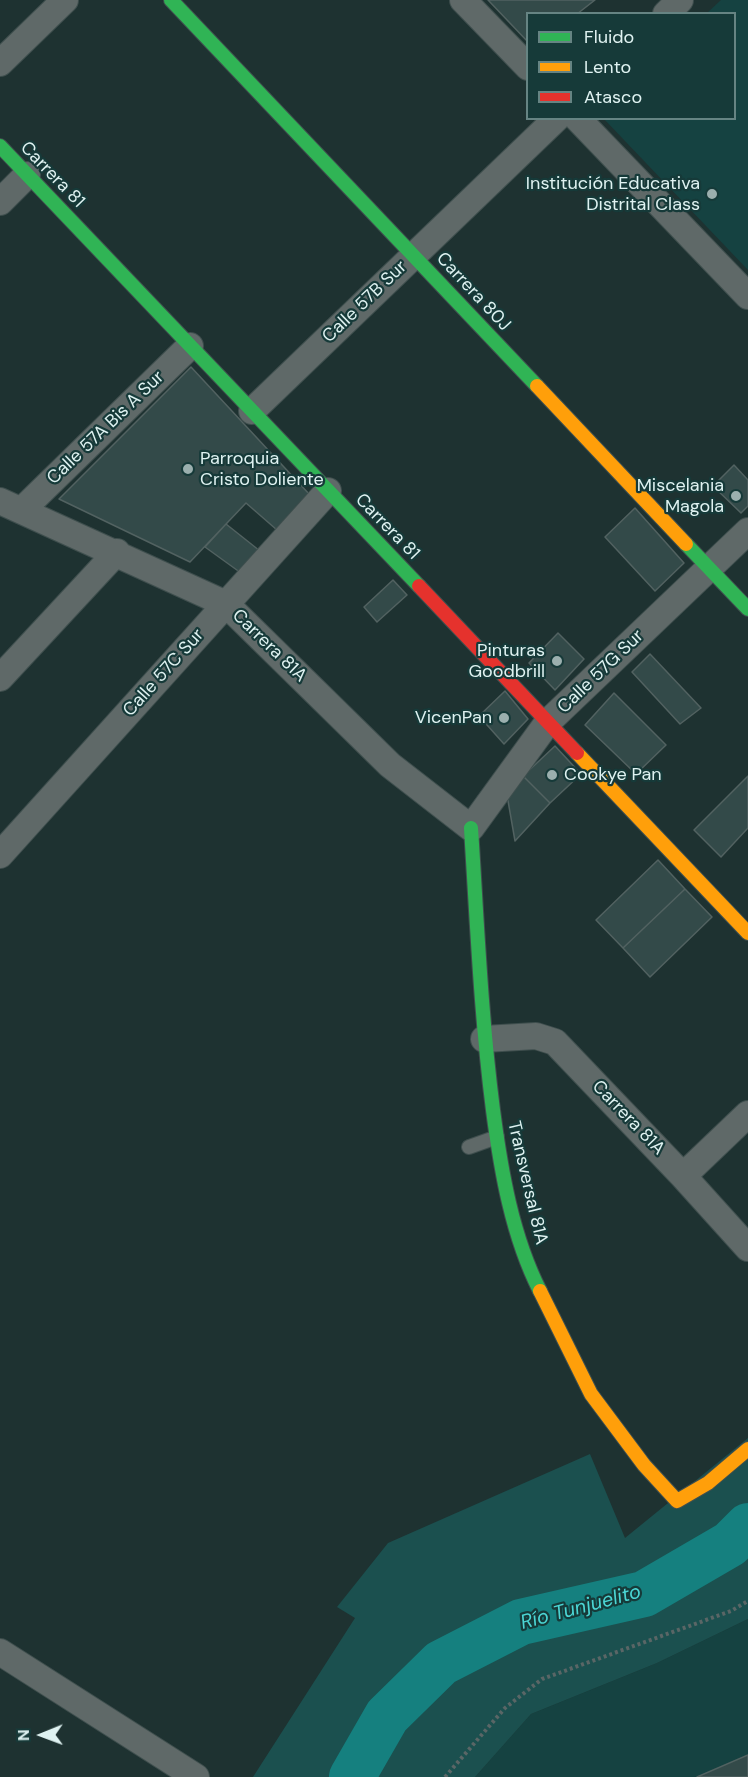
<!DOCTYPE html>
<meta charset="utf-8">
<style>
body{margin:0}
#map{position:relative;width:748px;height:1777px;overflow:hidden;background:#1e3231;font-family:"DM Sans",sans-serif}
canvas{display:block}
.legend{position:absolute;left:526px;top:12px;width:210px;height:108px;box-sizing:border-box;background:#163a39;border:2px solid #668483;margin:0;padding:8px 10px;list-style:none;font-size:18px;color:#dff2f1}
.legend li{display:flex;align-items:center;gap:12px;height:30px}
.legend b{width:30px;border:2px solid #668483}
.north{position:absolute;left:12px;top:1705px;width:60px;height:60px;-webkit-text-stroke:4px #163a39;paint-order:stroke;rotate:269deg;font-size:16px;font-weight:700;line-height:24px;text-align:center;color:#dff2f1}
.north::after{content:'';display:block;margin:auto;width:21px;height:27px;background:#dff2f1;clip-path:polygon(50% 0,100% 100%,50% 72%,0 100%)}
</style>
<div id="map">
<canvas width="748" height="1777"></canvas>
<ul class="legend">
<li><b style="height:8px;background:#30b455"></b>Fluido</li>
<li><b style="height:8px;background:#ff9f0a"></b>Lento</li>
<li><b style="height:8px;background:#e5322d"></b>Atasco</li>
</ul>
<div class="north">N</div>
</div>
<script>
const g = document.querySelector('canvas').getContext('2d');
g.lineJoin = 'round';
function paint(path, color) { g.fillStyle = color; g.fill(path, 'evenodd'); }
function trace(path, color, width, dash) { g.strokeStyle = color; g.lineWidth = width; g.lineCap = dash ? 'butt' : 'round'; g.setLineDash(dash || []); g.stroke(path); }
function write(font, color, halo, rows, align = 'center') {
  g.font = font + ' "DM Sans",sans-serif'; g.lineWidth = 4.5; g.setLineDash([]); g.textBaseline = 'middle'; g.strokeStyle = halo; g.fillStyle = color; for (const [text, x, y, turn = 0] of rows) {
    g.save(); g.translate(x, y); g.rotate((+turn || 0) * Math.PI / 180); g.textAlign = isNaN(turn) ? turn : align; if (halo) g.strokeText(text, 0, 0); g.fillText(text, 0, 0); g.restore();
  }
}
paint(new Path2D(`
 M721 0H748V270L604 119 734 118V14L707 13Z
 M748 1619V1777H475L531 1714 657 1663Z`), '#154241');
paint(new Path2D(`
 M748 1438V1619L657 1663 531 1714 475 1777H253L355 1618 337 1607 388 1543 590 1454 625 1538Z`), '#1b504f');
trace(new Path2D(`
 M352 1777 387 1716 441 1663 521 1622 644 1594 730 1544 748 1526`), '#15807f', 46);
const building = new Path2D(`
 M488 0H595L577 14H528V42Z
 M191 367 310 495 277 530 246 503 190 562 59 499Z
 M734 465 748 480V506L741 513 713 486Z
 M635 508 684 563 655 591 605 537Z
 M226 524 260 551 241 573 205 547Z
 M393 580 407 595 377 622 364 607Z
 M558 633 584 659 555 690 529 663Z
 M650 654 701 708 680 724 632 672Z
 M505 691 528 719 504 744 479 716Z
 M614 693 666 745 636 774 585 725Z
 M555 746 581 774 550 803 523 776Z
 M523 776 550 803 515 841 507 795Z
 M748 776V828L721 857 694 830Z
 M658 860 685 889 623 948 596 920Z
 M685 889 712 917 650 977 623 948Z
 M748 1755V1777H697Z`);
paint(building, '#334a49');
trace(building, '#526261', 1.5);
const lane = new Path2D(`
 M469 1147 497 1137`);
const street = new Path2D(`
 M463 0 528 67
 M666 14 680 0
 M0 63 65 0
 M577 118 748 296
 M0 202 27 175
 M252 411 557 118
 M0 501 226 604 390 765 471 828 548 722 748 531
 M22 510 190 346
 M0 678 117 552
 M0 855 328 491
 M484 1039 536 1036 555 1042 683 1176 748 1248
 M683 1176 748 1114
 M0 1652 196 1777`);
const fast = new Path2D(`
 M171 0 537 386
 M0 146 419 586
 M686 544 748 609
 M471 828C477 922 481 1017 493 1110 501 1171 512 1236 540 1291`);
const slow = new Path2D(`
 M537 386 686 544
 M577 753 748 933
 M540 1291 591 1394 644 1465 677 1501 708 1483 748 1449`);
const jam = new Path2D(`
 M419 586 577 753`);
trace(lane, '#3f4f4e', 16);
trace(street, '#3f4f4e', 28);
trace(fast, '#3f4f4e', 16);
trace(slow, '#3f4f4e', 16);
trace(jam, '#3f4f4e', 16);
trace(new Path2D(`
 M445 1777 505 1708 542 1679 731 1611 748 1601`), '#5a6666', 4, [3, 3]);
trace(lane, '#5f6968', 14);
trace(street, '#5f6968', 26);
trace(fast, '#30b455', 14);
trace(slow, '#ff9f0a', 14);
trace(jam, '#e5322d', 14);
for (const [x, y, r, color] of [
 [712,194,6,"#9bafae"],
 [188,469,6,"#9bafae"],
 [736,496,6,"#9bafae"],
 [557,661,6,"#9bafae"],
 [504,718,6,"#9bafae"],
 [552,775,6,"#9bafae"]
]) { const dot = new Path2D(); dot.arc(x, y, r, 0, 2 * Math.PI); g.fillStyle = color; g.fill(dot); trace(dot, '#163a39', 2); }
write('18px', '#dff2f1', '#163a39', [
 ["Carrera 81",52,175,46],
 ["Carrera 80J",473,292,47],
 ["Calle 57B Sur",365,302,-44],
 ["Calle 57A Bis A Sur",106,428,-44],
 ["Carrera 81",387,527,46],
 ["Carrera 81A",269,646,44],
 ["Calle 57G Sur",601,672,-44],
 ["Calle 57C Sur",164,673,-48],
 ["Carrera 81A",628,1118,46],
 ["Transversal 81A",527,1183,77]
]);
write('18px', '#dff2f1', '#163a39', [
 ["Institución Educativa",700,184],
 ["Distrital Class",700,205],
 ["Parroquia",200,459,"left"],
 ["Cristo Doliente",200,480,"left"],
 ["Miscelania",724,486],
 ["Magola",724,507],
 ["Pinturas",545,651],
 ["Goodbrill",545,672],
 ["VicenPan",492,718],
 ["Cookye Pan",564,775,"left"]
], 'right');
write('italic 20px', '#4bd6d4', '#163a39', [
 ["Río Tunjuelito",581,1608,-15]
]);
</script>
